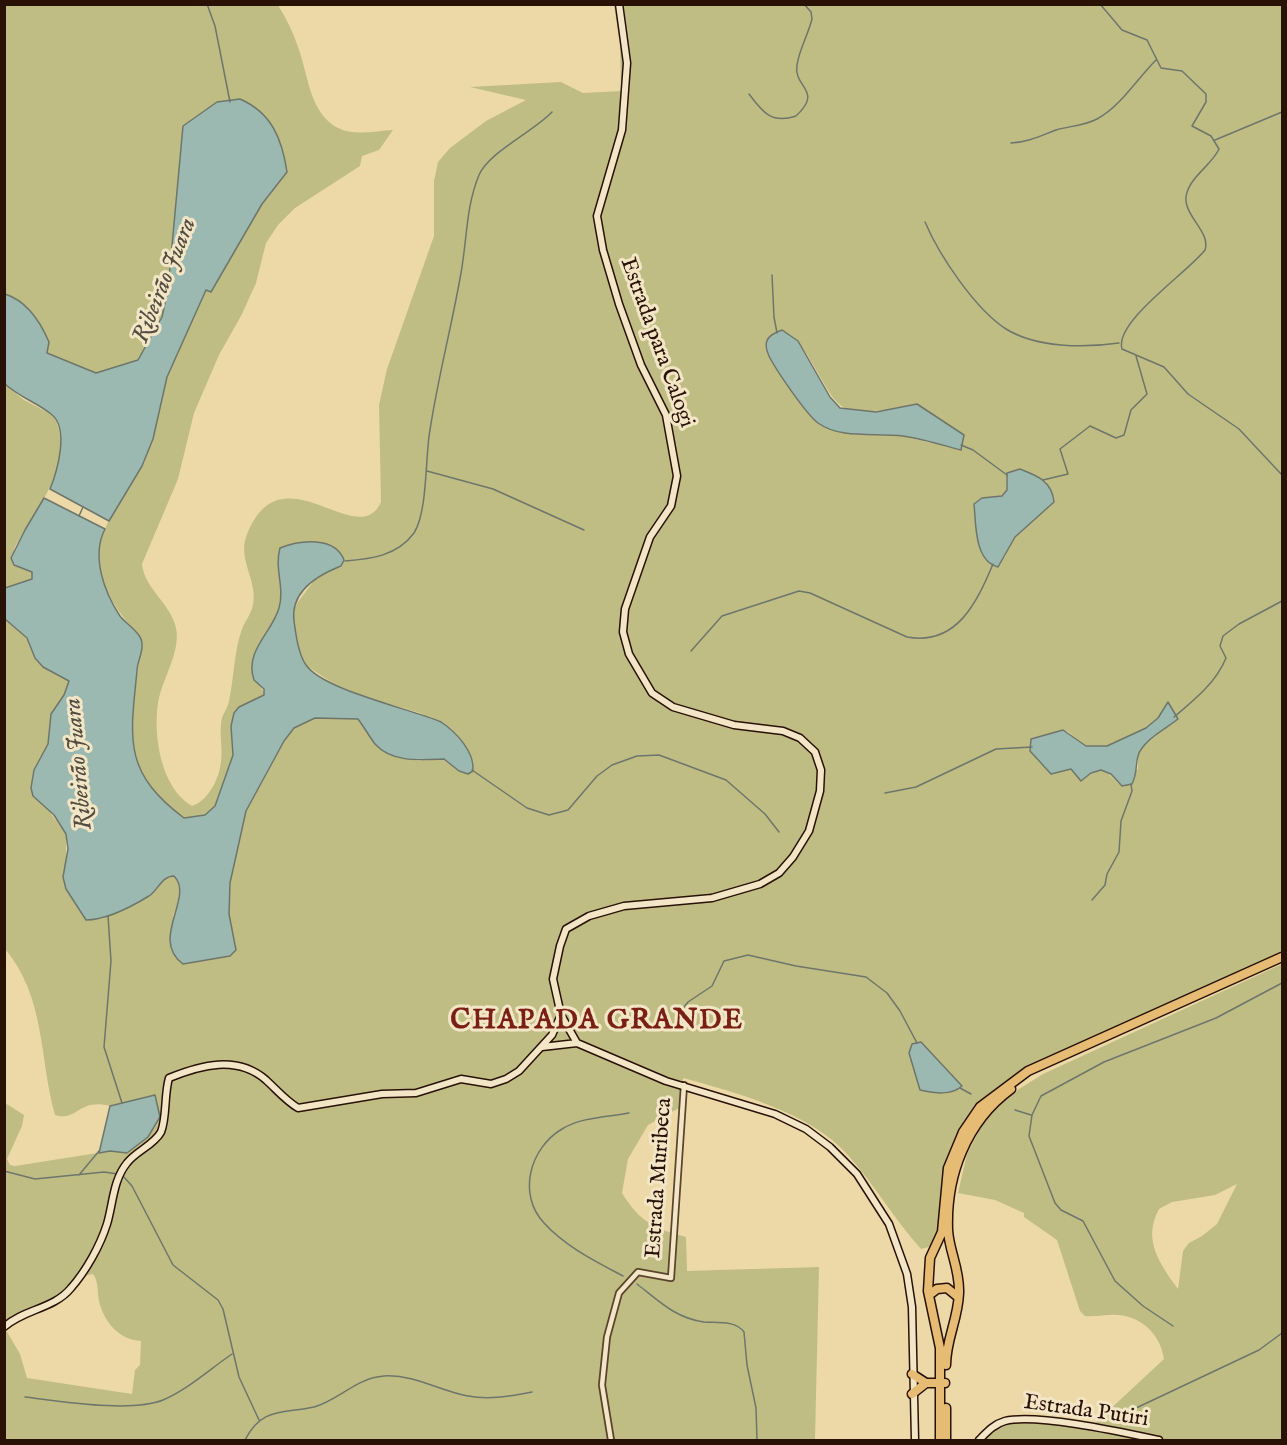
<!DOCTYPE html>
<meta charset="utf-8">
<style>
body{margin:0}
#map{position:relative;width:1287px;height:1445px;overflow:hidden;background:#edd9a8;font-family:"IM FELL English",serif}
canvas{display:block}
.frame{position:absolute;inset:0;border:6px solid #2a1105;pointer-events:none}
</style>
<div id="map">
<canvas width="1287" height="1445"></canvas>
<div class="frame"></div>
</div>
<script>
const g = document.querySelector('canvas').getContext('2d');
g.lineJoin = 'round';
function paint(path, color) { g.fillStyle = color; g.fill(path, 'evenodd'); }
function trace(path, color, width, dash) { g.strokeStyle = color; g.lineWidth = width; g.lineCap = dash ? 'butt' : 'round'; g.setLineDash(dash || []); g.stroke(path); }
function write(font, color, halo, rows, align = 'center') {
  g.font = font + ' "IM FELL English",serif'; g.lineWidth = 6; g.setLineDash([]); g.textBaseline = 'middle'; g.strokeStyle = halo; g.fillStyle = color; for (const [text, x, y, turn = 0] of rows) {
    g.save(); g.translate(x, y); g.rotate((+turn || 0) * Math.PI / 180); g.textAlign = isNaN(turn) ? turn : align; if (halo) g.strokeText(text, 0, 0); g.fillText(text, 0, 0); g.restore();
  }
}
paint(new Path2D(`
 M4 5H278C286 18 293 32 298 47 308 73 309 113 338 128 354 136 375 131 393 130L379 150 362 156 360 166 295 208 278 225 266 243 256 283 242 314 219 355 194 413 178 479 142 564C144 588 171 604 176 628 181 652 162 679 158 703 153 736 161 788 192 806 205 802 215 786 219 772 225 752 218 736 222 718 224 712 228 707 229 701 234 678 234 651 242 629 245 621 252 613 253 604 258 583 238 559 246 537 280 445 358 554 381 502L379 405 387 369 434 236V181L438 162 450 148 486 121 526 100 470 87 561 82 583 93 621 91 620 46 614 5H1282V952L1021 1071 959 1141 941 1244 921 1249C894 1219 874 1184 847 1154 809 1112 737 1093 683 1078V1106L648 1125 628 1159 622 1193C640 1222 653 1228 686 1237L687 1271 819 1267 815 1440H5V1103L24 1115 22 1126 7 1159 10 1165 15 1166 110 1151 127 1153 148 1137 158 1123 114 1104 110 1106C78 1098 78 1122 55 1115 39 1058 46 998 5 949V619L27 639 35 658 43 667 69 681 64 695 51 714 48 744 34 770 31 787 66 834V889L83 917 88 920 102 919 149 896 165 879 174 876C183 886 178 904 173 916L236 950 229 914 230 883 246 811 284 741 294 728 315 718 358 719 398 757 420 761 444 759 474 764 451 729 420 713 359 695 331 682 307 666 297 644 293 614 295 606 318 575 341 567 344 560C335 537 299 539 280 549 274 569 285 588 279 608 273 631 250 646 252 671 252 681 263 685 264 695L239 707 234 713 233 755 215 806 205 815 184 818C171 808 155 798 146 784 119 738 139 686 141 638 121 615 97 588 99 555 100 522 128 494 142 465 156 437 157 407 167 378 176 348 193 318 206 290L211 292 262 204 287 172C281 133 273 120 240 99L217 102 183 126 168 289 162 317 138 360 96 373 46 353C44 326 32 303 5 294ZM798 341C844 408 824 423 917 404L948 426 961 450 902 436 852 434 814 419 804 405ZM1006 477 1046 481 1053 495C1038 519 1014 530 1005 557L986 560 981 553 974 503 982 498 1002 497 1007 490ZM1168 703 1177 719 1144 746 1138 755V769L1119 784 1106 771 1096 770 1087 777 1071 769H1046L1037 760 1067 731 1086 746H1107L1146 728 1158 718ZM93 1274C99 1282 97 1292 99 1301 104 1322 119 1340 141 1341L140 1365 135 1370 132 1394 27 1378 20 1354 6 1330 5 1321 12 1316 69 1295C76 1284 79 1276 93 1274Z
 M4 384 24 400 53 415C79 461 35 510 14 549L23 569 32 572V579L5 588Z
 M1282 964V1440H978L990 1425 1006 1418 1092 1426 1164 1359C1160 1332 1138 1313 1109 1315 1101 1315 1094 1317 1085 1316L1080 1311 1057 1240 1024 1217V1213L995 1200 958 1193 967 1154 981 1127 1003 1099 1043 1074ZM1237 1184 1217 1224 1202 1236 1189 1243 1183 1251 1178 1289C1160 1264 1142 1240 1159 1209L1172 1202 1215 1195Z`), '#bfbd83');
const water = new Path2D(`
 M240 99C272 113 282 139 287 172L262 204 211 292 206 290 167 377 153 439 142 466 109 521 50 489C57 472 70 428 51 414 36 402 19 397 5 384V294C27 301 40 321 49 342L47 353 96 373 138 360 162 317 168 289 183 126 217 102Z
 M782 330 798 341 830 397 840 408 876 412 917 404 964 435 961 450C942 445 923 439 903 436 876 432 842 440 818 423 806 414 776 370 769 356 762 341 768 335 782 330Z
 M1020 469C1038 476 1052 481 1054 502L1015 537 998 567C974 561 976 523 974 504L982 498 1002 496 1007 490V473Z
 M44 498 105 529C91 556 104 592 120 616 126 624 142 633 142 644 143 653 137 662 137 671 130 740 123 772 184 818L205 815 215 806 233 755 231 726 234 713 239 707 264 695V689L254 680C244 651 272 633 279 608 285 587 274 569 280 548 300 540 335 536 344 560L341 566C318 575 290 591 294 621 296 635 298 653 306 665 323 690 411 709 441 722 456 732 475 752 473 771L468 774 459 771 444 759C421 760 392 763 375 744 369 736 364 727 358 719L315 718 294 728 284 741 246 811 230 883 229 914 236 950 230 956 183 964C149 939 195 897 174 876 162 876 158 890 149 896 131 907 107 920 86 920L66 889 63 877 68 849 66 834 54 815 33 796 31 788 34 770 48 744 51 714 64 695 69 681 43 667 35 658 27 638 5 619V588L32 579V572L14 565 11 558 25 530Z
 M1168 702 1178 719C1167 728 1142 741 1138 756 1135 766 1138 771 1132 784L1122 786 1111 774 1101 770 1091 773 1081 781 1071 769 1051 774 1030 751 1031 739 1063 730 1086 746H1107L1146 728 1158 718Z
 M921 1042 962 1086C951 1096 934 1093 920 1090L909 1053 912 1044Z
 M155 1095 160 1117 148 1137 127 1153 110 1151 99 1153 110 1106Z`);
paint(water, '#9bb9b0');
trace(water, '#6e766c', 1.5);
trace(new Path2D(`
 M207 4 215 26 230 102
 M1100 4 1122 30 1147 40 1161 68 1182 71 1206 94V102L1192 126 1211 136 1219 149C1212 165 1188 178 1186 197 1184 216 1211 232 1205 250 1187 273 1114 322 1122 349L1164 367 1188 394 1239 429 1282 475
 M749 94C763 113 772 124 796 116 824 90 793 88 797 65 799 50 808 35 812 19L811 12 804 4
 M1215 140 1282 112
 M1011 143C1029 142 1040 136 1056 130 1069 126 1084 126 1097 119 1121 106 1137 79 1156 60
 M925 222C939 255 975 309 1006 329 1037 348 1084 348 1119 343
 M772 275 774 317 777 333
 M961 445 973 450 1007 475
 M427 471 493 489 584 530
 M1043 480 1068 474 1060 449 1090 426 1116 438 1124 435 1131 410 1147 394 1136 356
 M79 516 83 507
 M345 561C371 559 397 556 414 533 428 511 425 456 430 430 438 377 452 325 461 273 467 240 466 206 479 175 489 152 533 132 552 112
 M691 651 722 616 799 591 810 593 907 637C957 646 977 602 993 564
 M1174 717C1193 701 1216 683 1226 658L1220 646 1223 636 1239 624 1282 601
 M472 770 527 808 549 815 568 810 597 776 612 765 637 756 659 755 726 780 765 814 779 832
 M885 793 916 787 996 749 1032 747
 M1092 900 1105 885 1107 874 1119 852 1121 821 1132 791 1131 784
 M108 916 111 961 104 1047 122 1103
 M677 1016 688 1002 712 986 724 961 748 955 796 966 866 977 887 993 900 1011 917 1043
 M960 1088 971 1094
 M1015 1110 1031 1115
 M4 1171 35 1179 104 1172 118 1174
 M79 1175 99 1151
 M123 1176 132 1186 173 1265 218 1300 223 1309 239 1377 259 1420
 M623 1276C595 1261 566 1247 544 1223 517 1194 530 1148 562 1129 581 1117 608 1117 629 1113
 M637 1284C659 1301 675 1318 704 1322 717 1323 735 1320 744 1332L747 1365 756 1408 757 1440
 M1173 1326 1143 1306 1115 1281 1083 1221 1061 1210 1055 1203 1029 1136 1032 1115 1041 1096 1104 1062 1216 1018 1282 983
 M25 1397C60 1401 131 1413 163 1400 187 1390 210 1369 232 1354
 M1134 1409 1259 1350 1282 1333
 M245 1440C262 1407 282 1414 314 1407 339 1400 356 1378 384 1376 414 1374 440 1391 468 1396 489 1400 512 1396 532 1392`), '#6e766c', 1.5);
const street = new Path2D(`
 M611 1440 602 1385 607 1337 619 1293 638 1272 671 1278 684 1085`);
const secondary = new Path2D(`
 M619 4 627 63 622 130 597 216 603 250 619 304 641 365 666 415 677 476 671 506 650 537 625 609 623 632 629 654 652 693 673 707 734 725 783 731 800 738 815 752 821 770 820 791 809 831 793 857 779 873 760 884 712 898 624 906 589 916 566 929 560 946 553 979 561 1015 577 1043 666 1081 775 1114 806 1129 830 1147 857 1174 889 1224 907 1274 912 1307 915 1440
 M542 1047 577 1043
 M4 1327C24 1309 54 1309 71 1288 86 1271 100 1246 107 1224 113 1204 113 1180 127 1163 136 1151 154 1145 161 1132 167 1117 164 1095 169 1078 201 1065 237 1055 266 1080 277 1090 285 1100 298 1108L382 1094 416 1093 461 1079 491 1084 506 1079 519 1071 552 1035 561 1015
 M979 1440C987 1432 994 1424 1005 1421 1036 1413 1126 1433 1159 1440`);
const highway = new Path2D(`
 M929 1295 937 1289 947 1288 958 1297
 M946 1365C946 1339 958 1320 959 1293 960 1269 949 1251 948 1230 946 1176 966 1122 1011 1089
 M912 1374 926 1383
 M912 1394 926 1383H945
 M946 1408V1440
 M940 1440V1348L928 1291 930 1258 942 1232 948 1168 963 1132 980 1107 1028 1071 1282 957`);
trace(street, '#5b432e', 8);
trace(secondary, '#2a1105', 9);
trace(highway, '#2a1105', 11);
trace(street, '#f3e6c6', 4.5);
trace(secondary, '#f3e6c6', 6);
trace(highway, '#e6bc74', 8);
write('22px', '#2a1105', '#f3e6c6', [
 ["Estrada para Calogi",656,343,70],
 ["Estrada Muribeca",660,1178,-86],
 ["Estrada Putiri",1086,1412,8]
]);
write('italic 24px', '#524c41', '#f3e6c6', [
 ["Ribeirão Juara",166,281,-68],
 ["Ribeirão Juara",80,764,-95]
]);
g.letterSpacing = '1.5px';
write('bold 28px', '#7a1f14', '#f3e6c6', [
 ["CHAPADA GRANDE",597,1022]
]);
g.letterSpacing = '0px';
</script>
